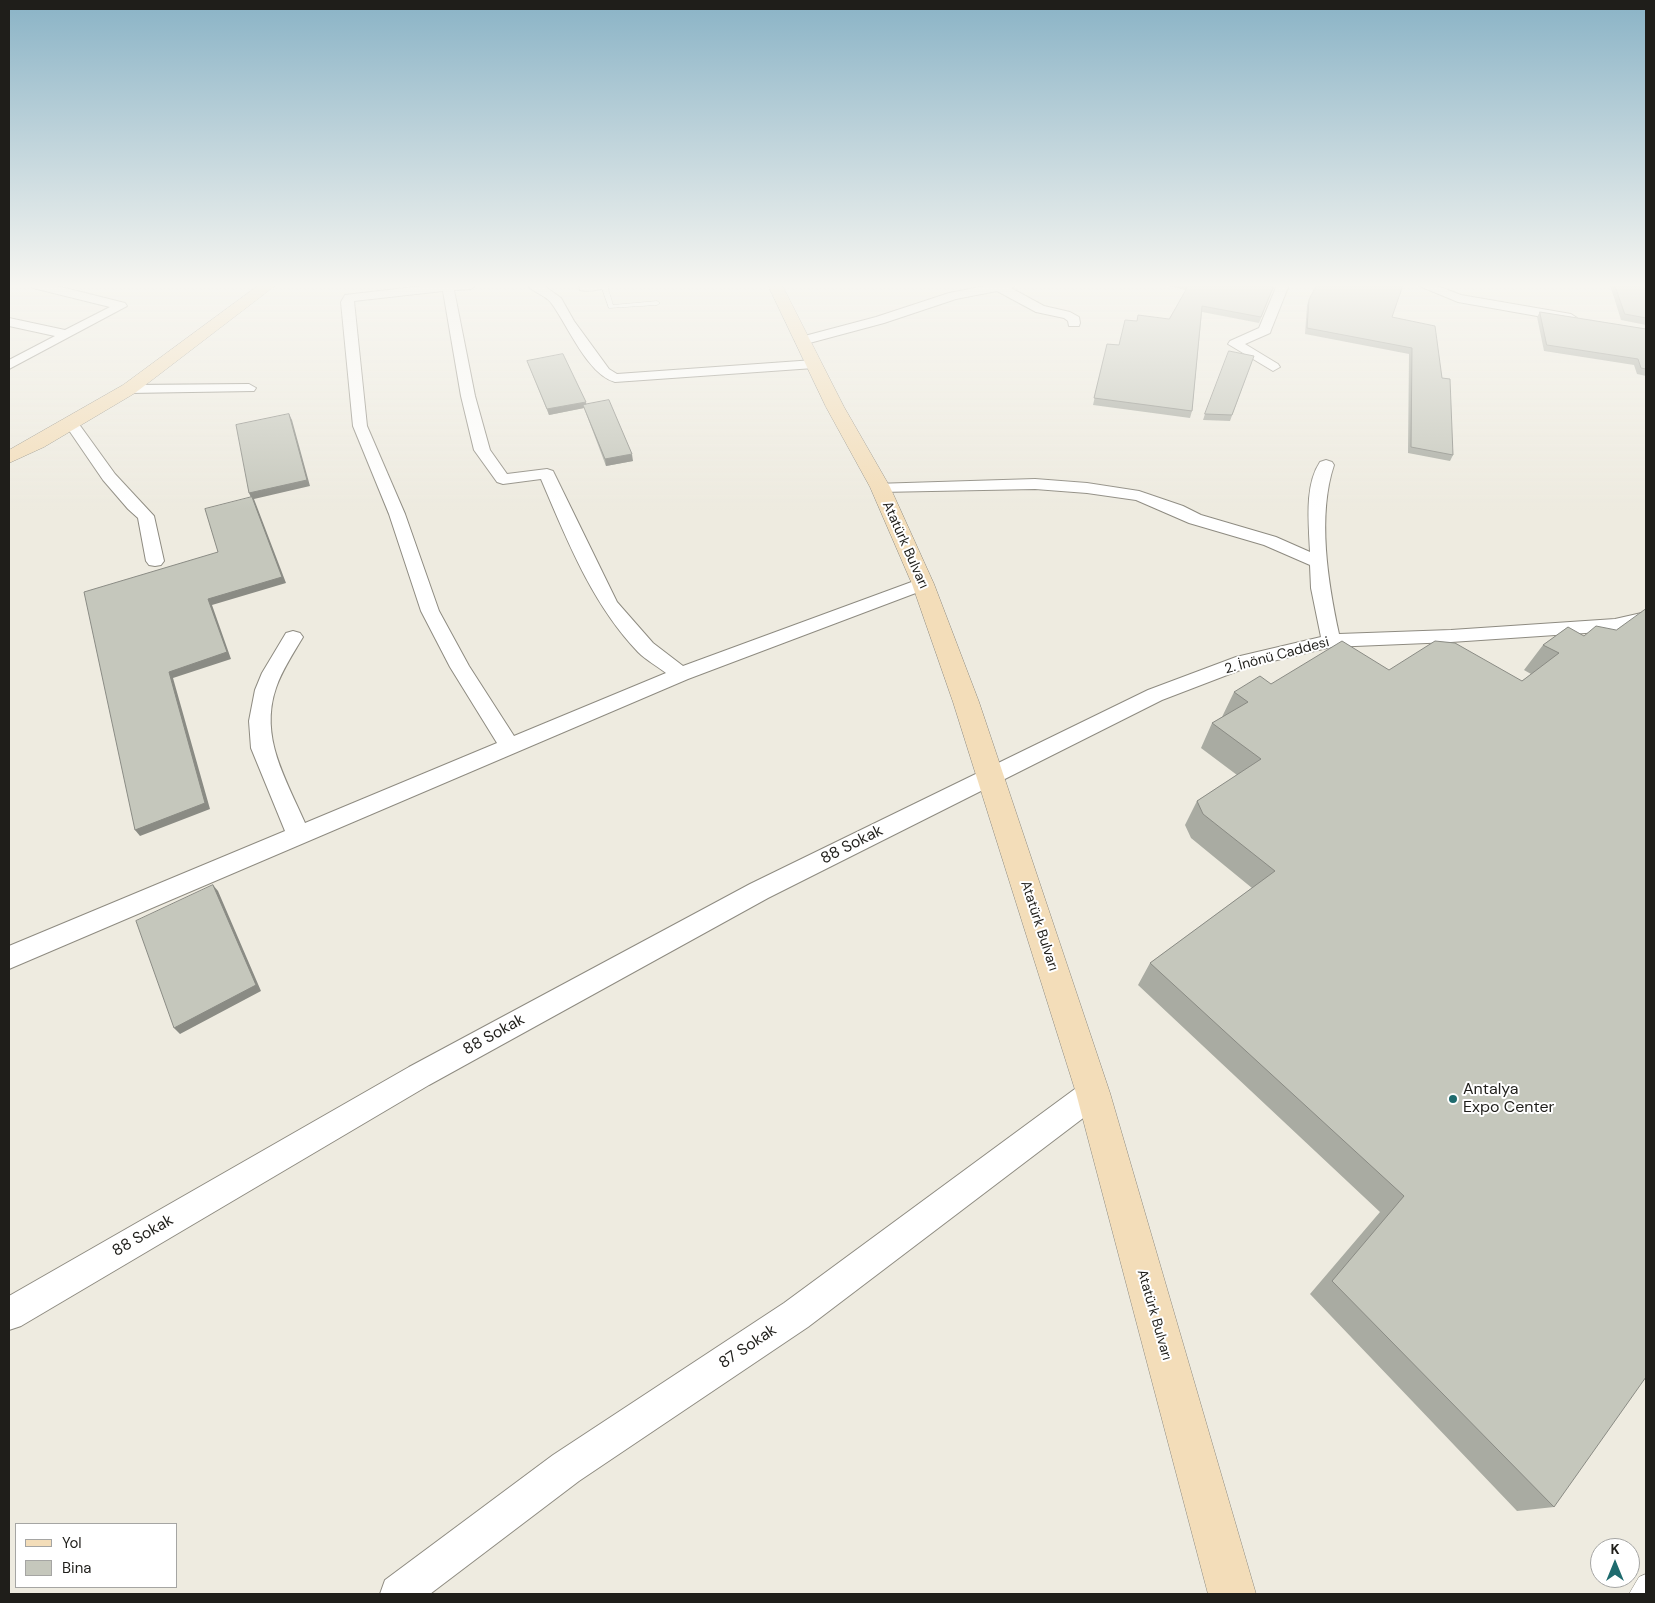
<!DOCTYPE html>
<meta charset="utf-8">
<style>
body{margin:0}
#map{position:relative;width:1655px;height:1603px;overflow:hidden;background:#eeebe0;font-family:"DM Sans",sans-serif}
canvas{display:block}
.frame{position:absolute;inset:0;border:10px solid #1f1e1a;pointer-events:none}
.legend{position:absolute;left:15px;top:1523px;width:162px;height:65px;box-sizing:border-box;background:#fff;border:1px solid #a5a5a3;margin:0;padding:6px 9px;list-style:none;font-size:15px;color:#1f1e1a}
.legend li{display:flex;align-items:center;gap:10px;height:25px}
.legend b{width:25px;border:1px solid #a5a5a3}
.north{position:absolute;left:1590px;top:1538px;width:50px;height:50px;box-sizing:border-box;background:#fff;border:1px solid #a5a5a3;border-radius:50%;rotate:0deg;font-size:14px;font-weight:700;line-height:20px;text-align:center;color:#1f1e1a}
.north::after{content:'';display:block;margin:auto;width:18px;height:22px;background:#1f6b6e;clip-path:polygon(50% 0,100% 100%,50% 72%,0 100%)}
</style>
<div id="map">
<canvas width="1655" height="1603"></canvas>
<div class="frame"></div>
<ul class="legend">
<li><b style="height:6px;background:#f3ddb9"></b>Yol</li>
<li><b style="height:14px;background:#c5c7bc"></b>Bina</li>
</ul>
<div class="north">K</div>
</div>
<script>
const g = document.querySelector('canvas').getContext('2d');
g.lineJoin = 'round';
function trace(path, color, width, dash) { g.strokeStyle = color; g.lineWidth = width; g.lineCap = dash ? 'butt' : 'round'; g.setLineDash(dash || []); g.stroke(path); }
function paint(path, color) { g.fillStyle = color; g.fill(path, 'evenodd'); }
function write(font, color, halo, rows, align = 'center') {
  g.font = font + ' "DM Sans",sans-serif'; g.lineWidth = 4; g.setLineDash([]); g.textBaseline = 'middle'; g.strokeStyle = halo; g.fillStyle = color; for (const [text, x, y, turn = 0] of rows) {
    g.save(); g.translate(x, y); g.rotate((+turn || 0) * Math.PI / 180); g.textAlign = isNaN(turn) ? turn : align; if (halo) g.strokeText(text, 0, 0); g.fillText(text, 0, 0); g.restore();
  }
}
const lane = new Path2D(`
 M601 285H607L613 305 657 301 660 303 657 305 609 308Z
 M1646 1574V1594H1629L1639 1577Z`);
const street = new Path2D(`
 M31 285H53L125 303 127 306 9 369V360L55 336 9 326V318L65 330 110 307 33 288Z
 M431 285H477L471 289 454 290 475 396 490 450 507 474 547 469 553 471 617 602 653 643 683 666 917 580 923 578 929 580 932 584 929 588 688 679 9 969V946L285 831 251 748 249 721 255 690 262 673 286 633 293 631 300 633 303 637C293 654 282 670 276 688 259 737 286 779 305 823L497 743 450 667 421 611 389 514 353 426 341 302 345 295ZM443 291 461 396 474 450 497 482 503 484 541 479C567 540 592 604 638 652 646 660 657 666 666 673L514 736 469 666 439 611 405 514 367 426 354 301Z
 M527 285H543L561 298 574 321 609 369 617 374 814 360 821 364 814 368 615 382C588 375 568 326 552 304 546 295 534 293 527 285Z
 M579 285H609C603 290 588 292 580 290Z
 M990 285H1016L1011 288 1044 306 1070 312 1079 317 1080 323 1079 326H1069L1068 321 1064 318 1036 312 997 291 956 299 884 323 802 345 795 341 797 338 876 317 949 293Z
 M1277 285H1289L1271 330 1270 333 1245 344 1278 364 1280 367 1273 371 1228 344 1230 341 1259 328Z
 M1417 285H1435L1461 295 1571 314 1577 318 1571 322 1458 302Z
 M249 384 256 388 254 391 129 393 124 392 122 389 124 386 129 385Z
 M71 419 76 420 115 474 154 516 164 561 161 565 155 566 149 565 146 561 138 518 128 509 103 480 64 423 66 420Z
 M1326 460 1332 462 1334 465C1317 516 1328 583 1339 634L1451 630 1615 619 1646 612V624L1615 631 1451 642 1331 647 1248 667 1162 700 768 898 429 1085 21 1326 9 1330V1296L409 1067 750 884 1148 690 1236 657 1321 637 1311 588 1310 565 1264 545 1189 523 1136 500 1087 493 1035 489 880 492 874 490 872 487 874 484 1035 479 1087 483 1139 491 1183 506 1201 515 1276 537 1310 552C1309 524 1304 486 1320 462Z
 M1093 1079 1103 1083 1107 1093 1103 1103 808 1327 579 1481 430 1594H380L385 1580 553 1455 784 1303 1083 1083Z`);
const secondary = new Path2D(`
 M259 285H276L135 393 44 447 9 463V450L123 385Z
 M768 285H782L844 407 890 487 934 584 979 702 1110 1093 1256 1594H1208L1076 1093 953 702 912 584 870 487 826 407Z`);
trace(lane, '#8e8b81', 1);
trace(street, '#8e8b81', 2);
trace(secondary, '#8e8b81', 1);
paint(lane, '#fff');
paint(street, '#fff');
paint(secondary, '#f3ddb9');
paint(new Path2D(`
 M1161 285H1275L1259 323 1202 312 1192 411 1190 418 1093 405 1107 344 1119 345 1137 321 1169 319 1186 290Z
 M1610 285H1643L1646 292V325L1621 320Z
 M1309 300 1392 317 1442 378 1453 455 1450 461 1408 453 1409 354 1305 334 1307 305Z
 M1540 312 1646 329V376L1637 374 1634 365 1544 351 1537 317Z
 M1254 356 1230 421 1203 420 1205 414Z
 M527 361 586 404 633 461 606 466 584 408 549 415 529 366Z
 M1568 627 1554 1507 1517 1511 1310 1294 1380 1212 1138 985 1150 963 1252 888 1191 838 1185 825 1197 801 1237 775 1201 748 1212 723 1222 717 1234 692 1271 684 1389 670 1522 681 1531 674 1524 670 1543 645Z`), '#a9aba2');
paint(new Path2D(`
 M586 402 587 408 583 405 584 408 549 415 547 409Z
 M289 414 292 420 310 486 254 499 286 583 212 605 231 659 173 678 210 809 140 836 135 830 169 672 208 599 252 500 249 493Z
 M632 454 633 461 606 466 605 459Z
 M213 885 218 891 261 991 180 1034 174 1028Z`), '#8a8b84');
const building = new Path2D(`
 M1189 285H1274L1261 317 1202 306 1192 411 1094 398 1107 344 1119 345 1125 320 1137 321 1138 315 1169 319Z
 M1317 285H1403L1392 317 1435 326 1442 378 1450 379 1453 455 1411 447 1412 348 1307 328 1309 300Z
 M1615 285H1643L1646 292V318L1625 314Z
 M1540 312 1646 329V369L1641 368 1638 359 1547 345Z
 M1229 351 1254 356 1232 415 1205 414Z
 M563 354 586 402 547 409 527 361Z
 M609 400 632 454 605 459 583 405Z
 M289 414 307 480 249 493 236 425Z
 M252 497 282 577 208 599 227 652 169 672 205 803 135 830 84 592 218 552 205 509Z
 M1646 609V1377L1554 1507 1332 1281 1404 1196 1150 963 1275 871 1203 814 1197 801 1261 759 1212 723 1248 702 1234 692 1260 676 1271 684 1342 641 1389 670 1435 641 1455 643 1522 681 1559 653 1543 645 1568 627 1584 636 1596 626 1616 630Z
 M213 885 256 985 174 1028 136 921Z`);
paint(building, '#c5c7bc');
trace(building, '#8a8b84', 1);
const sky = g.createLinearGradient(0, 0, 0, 510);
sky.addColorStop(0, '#8ab3c6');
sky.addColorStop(0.56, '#f7f6f1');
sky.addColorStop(1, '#f7f6f100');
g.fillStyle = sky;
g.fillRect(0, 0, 1655, 510);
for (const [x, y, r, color] of [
 [1453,1099,5,"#1f6b6e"]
]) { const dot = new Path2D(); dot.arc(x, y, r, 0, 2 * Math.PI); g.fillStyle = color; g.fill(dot); trace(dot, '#fff', 2); }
write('14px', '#1f1e1a', '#fff', [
 ["Atatürk Bulvarı",905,545,66],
 ["2. İnönü Caddesi",1277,656,-15],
 ["Atatürk Bulvarı",1039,926,72],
 ["Atatürk Bulvarı",1154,1315,74]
]);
write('16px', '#1f1e1a', '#fff', [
 ["88 Sokak",852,845,-27],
 ["88 Sokak",494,1035,-29],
 ["88 Sokak",143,1236,-30],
 ["87 Sokak",748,1347,-34]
]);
write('16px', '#1f1e1a', '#fff', [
 ["Antalya",1463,1090],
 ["Expo Center",1463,1108]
], 'left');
</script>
